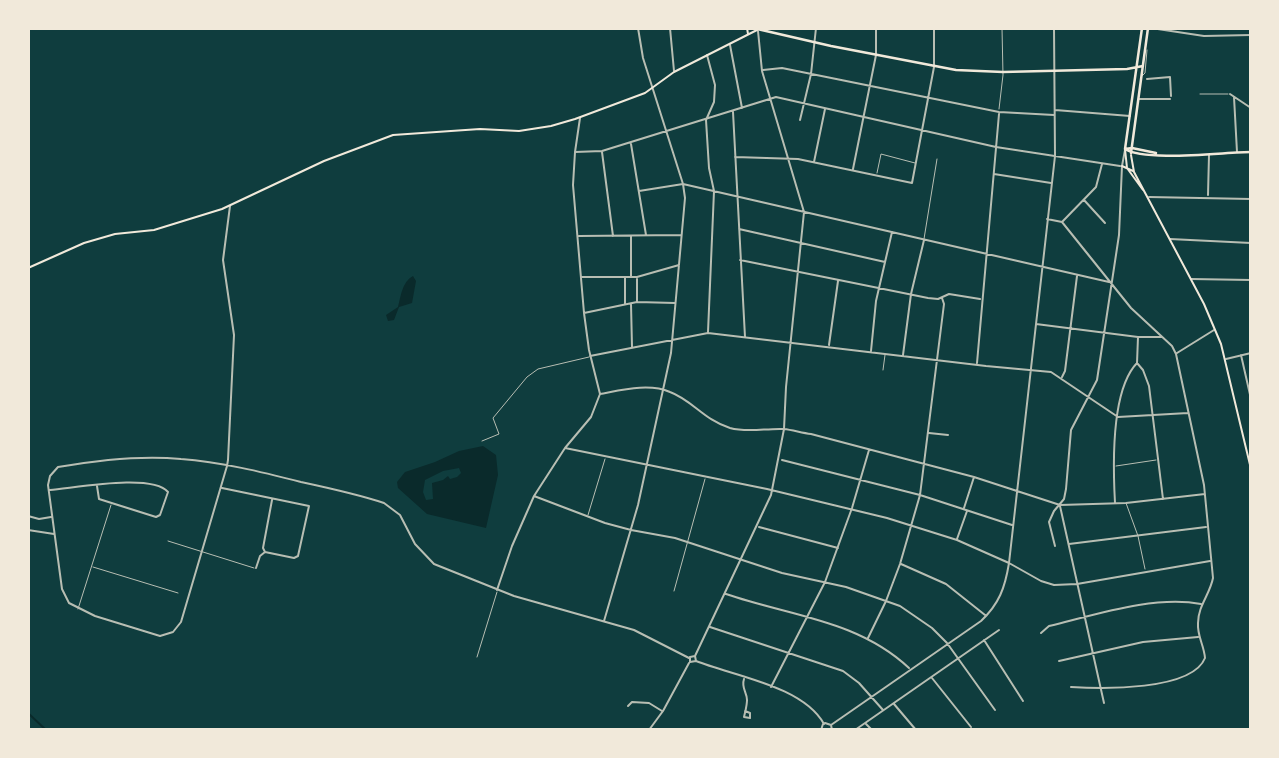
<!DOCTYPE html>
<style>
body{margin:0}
#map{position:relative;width:1279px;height:758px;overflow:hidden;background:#0f3d3e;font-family:"Open Sans",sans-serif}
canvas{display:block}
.frame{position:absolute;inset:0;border:30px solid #f1e9da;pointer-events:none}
</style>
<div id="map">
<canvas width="1279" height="758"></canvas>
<div class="frame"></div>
</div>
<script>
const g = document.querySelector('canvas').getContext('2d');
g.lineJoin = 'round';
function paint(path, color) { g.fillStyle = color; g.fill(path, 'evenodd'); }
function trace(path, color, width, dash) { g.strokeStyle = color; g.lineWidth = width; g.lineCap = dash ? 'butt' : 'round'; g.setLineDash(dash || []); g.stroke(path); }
paint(new Path2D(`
 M413 276 416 281 412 303 399 307 394 320 388 321 386 315 398 307C401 296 402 282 413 276Z
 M483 446 496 455 498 475 486 528 427 514 398 488 397 482 405 472 435 462 459 451ZM459 468 461 473 457 477 450 479 448 476 443 480 432 483 433 499 426 500 423 492 425 480 443 471Z`), '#0a2a2b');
trace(new Path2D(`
 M28 713 46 730`), '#0a2a2b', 2);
trace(new Path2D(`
 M1142 76 1145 73 1147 50
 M1200 94H1228
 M877 173 881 154 915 163
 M924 239 937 159
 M883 370 885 355
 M482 441 499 434 493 418 527 377 538 369 589 357
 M1116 466 1156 460
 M1126 503 1138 536 1145 569
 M588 515 605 459
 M168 541 254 568
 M93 567 178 593
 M674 591 705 479
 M78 609 111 505
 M477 657 497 592`), '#b8beb3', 1);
trace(new Path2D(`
 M999 109 1003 75 1002 28`), '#b8beb3', 1);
trace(new Path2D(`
 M670 28 674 71
 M1151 28 1204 36 1251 35
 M730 45 742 108
 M707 55 715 85 714 102 706 120 709 168 714 191 708 332
 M763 70 782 68 999 112 1054 115
 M1147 79 1170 77 1171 96
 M1230 94 1251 108
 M1234 97 1237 152
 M1139 99H1170
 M1055 110 1130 116
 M733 112 745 337
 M800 120 811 74 816 28
 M631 144 646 235
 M575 152 602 151 776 97 996 147 1120 166
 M602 152 613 236
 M735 157 798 159 912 183 934 67V28
 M814 162 825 109
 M853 169 876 55V28
 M994 174 1051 183
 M639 191 683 184 1109 282
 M1208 195 1209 155
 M1149 197 1251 199
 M1084 200 1105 223
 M230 206 223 260 234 335 228 460 227 466 181 622 173 632 160 636 95 616 69 603 62 589 48 485 50 476 58 467C98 460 140 455 181 459 221 462 262 472 301 482 329 488 357 494 384 503L400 515 415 544 434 564 514 596 634 630 689 658
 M1047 219 1062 222 1096 187 1102 164
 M1062 222 1131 308 1172 346 1176 354 1204 485 1213 578C1210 594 1198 606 1198 623 1197 636 1204 645 1205 658 1192 691 1101 689 1071 687
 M739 229 885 262
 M579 236 681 235
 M631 236V276
 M1170 239 1251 243
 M740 260 928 298 938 299 949 294 980 299
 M581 277H637L679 265
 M637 279V301
 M1191 279 1251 280
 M625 304V278
 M631 304 632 347
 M584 313 637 302 675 303
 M1036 324 1138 337H1162
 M1138 337 1137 363 1143 370 1149 386 1163 499
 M829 345 838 281
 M871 351 876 301 892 232
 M1177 353 1214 330
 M903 355 911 294 924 240
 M1241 355 1251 399
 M590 356 708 333 986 366 1051 372 1118 417 1188 413
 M1226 359 1251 353
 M977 363 999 114
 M1062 377 1065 371 1077 276
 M600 394C622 390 649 383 670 392 692 400 704 420 730 428 748 433 766 428 784 429 793 430 802 433 811 434L974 477 1060 505 1126 503 1205 494
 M929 433 948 435
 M565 448 767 489 887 518 957 540 1009 563 1041 581 1054 585 1077 584 1210 561
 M782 460 920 495 1012 525
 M222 488 309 506 298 556 294 558 265 552
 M50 490C75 488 152 473 168 492L160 515 156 517 99 499 97 486
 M534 496 605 523 631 530 675 538 782 573 846 587 900 606 932 628 947 643 995 710
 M1115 503C1113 467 1111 390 1137 363
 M1060 506 1104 703
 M964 508 974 477
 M28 516 39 519 51 517
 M759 527 838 548
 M28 530 54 534
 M957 539 967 511
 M1069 544 1206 527
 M1055 546 1049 522 1054 511 1064 499 1066 489 1071 430 1097 380 1119 235 1122 166 1125 150
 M901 564 946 584 985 615
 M256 568 260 556 265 552 263 548 272 500
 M497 590 512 546 534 496 565 448 591 417 600 394 589 350 584 313 573 185 575 152 580 118
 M726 594C790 616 858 620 909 668
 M604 621 638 505 671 353 685 198 683 184 643 58 638 28
 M710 627 843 671 859 683 883 710
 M1041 633 1049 626C1095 615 1154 595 1201 604
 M868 638 886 601 900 564 920 495 944 304 942 298
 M984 640 1023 701
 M695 656 690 657V662L696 661 695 656 771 495 784 429 786 387 804 212 762 71 758 31
 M696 661C734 676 803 686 824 724
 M1059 661 1143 642 1198 637
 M932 678 971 727
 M744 679C741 688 747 692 747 700 747 706 745 712 744 717L750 718V713L745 711
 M771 687 825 582 852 508 869 450
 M894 704 916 730
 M628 706 632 702 649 703 662 711
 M825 723 831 725 832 730
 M866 724 872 730
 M831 725 981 621C999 604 1005 588 1009 563L1055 156 1054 28
 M649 730 663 711 689 663
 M821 730 823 724
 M855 730 999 630`), '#b8beb3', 2);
trace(new Path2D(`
 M747 28 748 34
 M1125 149 1127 168 1143 190
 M1131 155 1134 172 1204 304 1221 344 1251 469
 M1122 166 1133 171
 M28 268 84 243 115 234 154 230 222 209 324 161 393 135 480 129 519 131 551 126 575 119 645 93 674 72 757 30`), '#f1e9da', 2);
trace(new Path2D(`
 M753 28 831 46 956 70 1003 72 1127 69 1143 66
 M1125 149C1145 162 1225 152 1251 152
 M1125 149 1142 28
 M1125 149 1132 148 1156 153
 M1131 153 1148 28`), '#f1e9da', 2.5);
</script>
